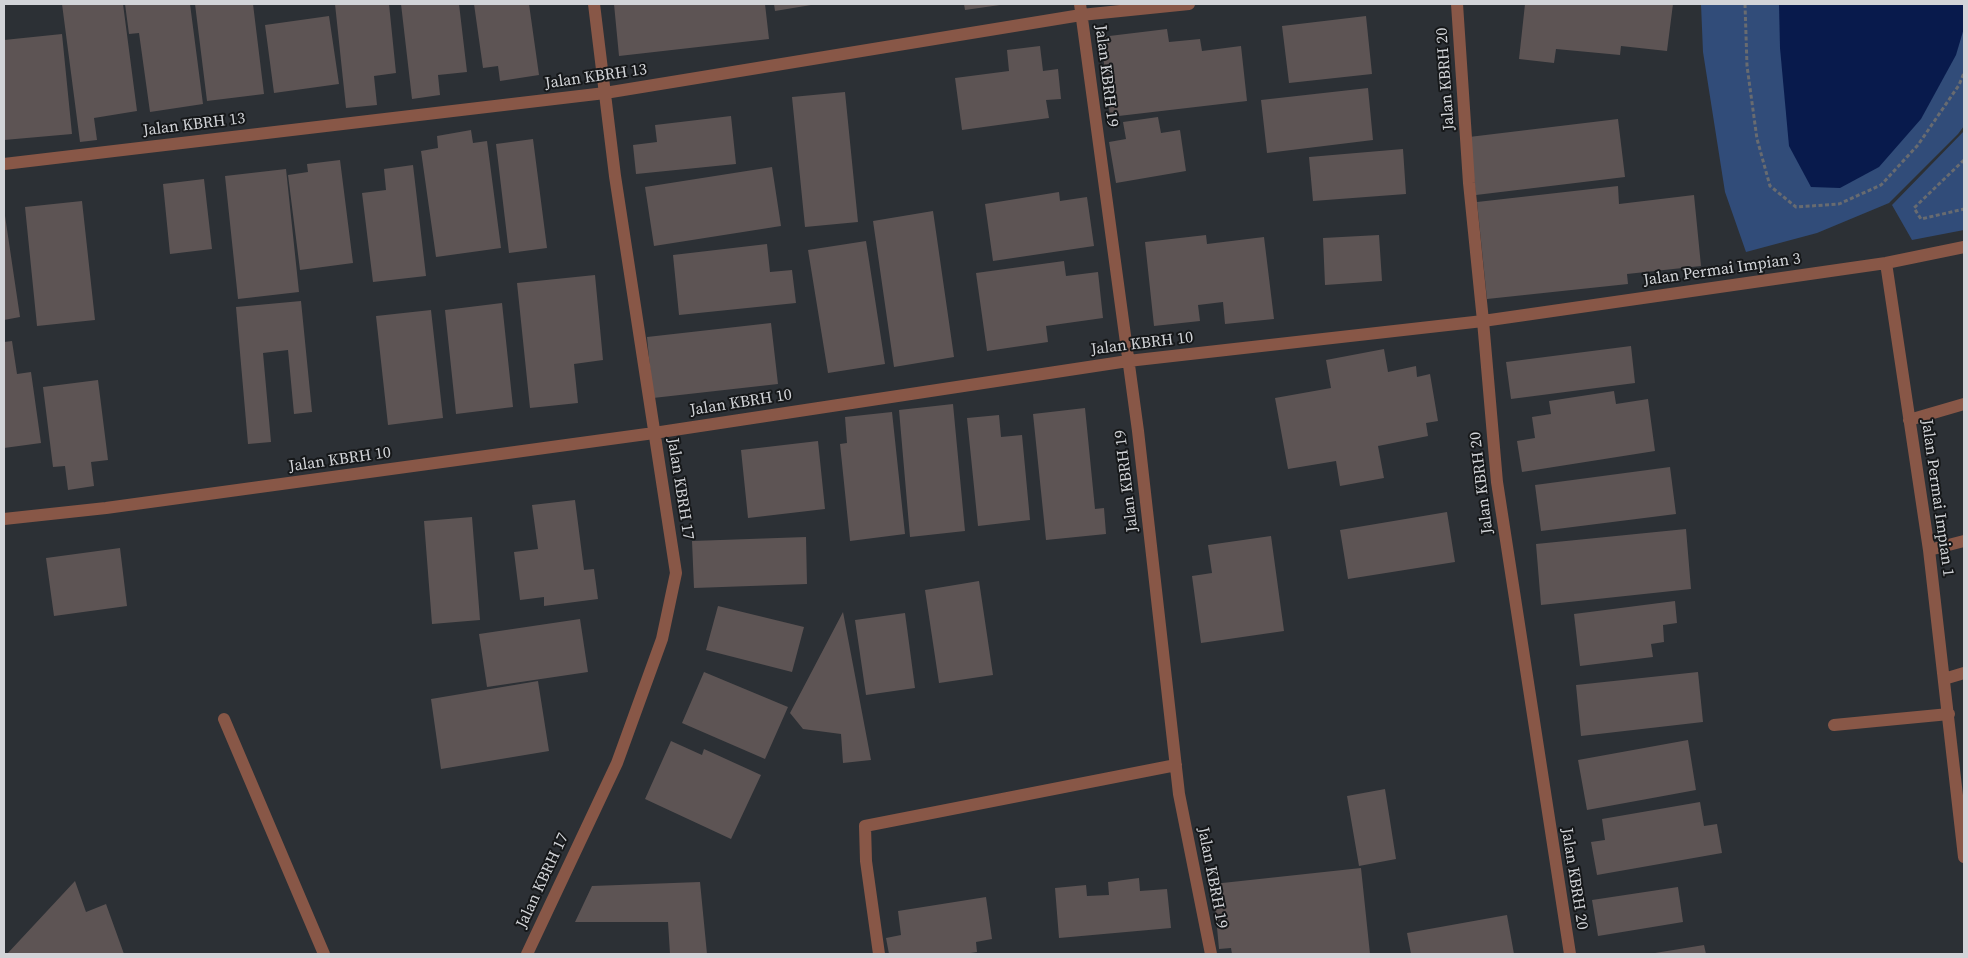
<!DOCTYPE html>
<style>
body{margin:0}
#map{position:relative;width:1968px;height:958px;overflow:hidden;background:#2c3035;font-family:"Source Serif 4",serif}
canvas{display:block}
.frame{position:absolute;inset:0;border:5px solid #d2d4d8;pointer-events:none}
</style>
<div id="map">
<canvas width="1968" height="958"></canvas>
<div class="frame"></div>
</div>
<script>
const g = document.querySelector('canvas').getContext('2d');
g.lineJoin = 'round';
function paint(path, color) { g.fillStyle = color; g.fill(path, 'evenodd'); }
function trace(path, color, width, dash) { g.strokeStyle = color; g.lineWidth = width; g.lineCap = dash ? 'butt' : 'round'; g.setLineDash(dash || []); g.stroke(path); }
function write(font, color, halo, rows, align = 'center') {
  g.font = font + ' "Source Serif 4",serif'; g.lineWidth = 4; g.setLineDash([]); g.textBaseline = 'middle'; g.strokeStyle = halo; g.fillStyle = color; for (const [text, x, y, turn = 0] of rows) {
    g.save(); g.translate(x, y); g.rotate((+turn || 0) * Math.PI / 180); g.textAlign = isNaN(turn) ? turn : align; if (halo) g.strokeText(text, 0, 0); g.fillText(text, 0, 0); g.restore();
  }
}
paint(new Path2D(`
 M1701 4H1964V126L1958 134 1889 203 1817 233 1746 252 1725 192 1703 52Z
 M1964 131V230L1912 240 1892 205Z`), '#314c79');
paint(new Path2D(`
 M1779 4H1964V28L1956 55 1921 119 1879 167 1840 188 1811 187 1789 146 1780 48Z`), '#081a4c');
paint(new Path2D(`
 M62 4H123L137 111 94 118 97 140 80 142Z
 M125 4H190L203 104 150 112 139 33 129 34Z
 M195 4H253L264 94 207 101Z
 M335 4H389L396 73 374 76 377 105 346 108Z
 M401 4H459L467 72 438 75 440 95 412 99Z
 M474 4H529L539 75 500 81 498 66 483 68Z
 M614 4H765L769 39 619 56Z
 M774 4H811V5L775 11Z
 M964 4H1000V5L965 10Z
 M1525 4H1673L1667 51 1621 46 1620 55 1556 49 1554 63 1519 59Z
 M329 16 339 84 274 93 265 25Z
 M1366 16 1372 74 1289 83 1282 26Z
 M1167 29 1169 42 1200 39 1202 51 1241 46 1247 101 1110 117 1101 37Z
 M62 34 72 134 4 140V40Z
 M1040 46 1043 71 1058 69 1061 99 1046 100 1049 118 962 130 955 78 1009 71 1007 50Z
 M1368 88 1373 140 1267 153 1261 100Z
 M845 92 858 222 805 227 792 97Z
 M731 116 736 164 636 174 633 145 657 142 655 125Z
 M1158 117 1161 133 1180 130 1186 171 1116 183 1109 142 1126 139 1123 122Z
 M1618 119 1625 177 1476 195 1469 137Z
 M471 130 473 143 487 141 501 248 436 257 421 151 438 148 437 136Z
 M533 139 547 248 509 253 496 144Z
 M1403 149 1406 194 1313 201 1309 157Z
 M340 160 353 263 300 270 288 175 308 172 307 164Z
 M413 165 426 276 373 282 362 193 386 190 384 169Z
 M772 167 781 226 654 246 645 187Z
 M286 169 299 292 238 299 225 176Z
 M204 179 212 249 170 254 163 184Z
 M1618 186 1619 204 1694 195 1701 266 1627 274 1628 284 1487 299 1477 202Z
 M1059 192 1060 201 1087 197 1094 246 993 261 985 204Z
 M82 201 95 320 37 326 25 207Z
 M4 209 20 317 4 320Z
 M933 211 954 357 894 367 873 221Z
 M1206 235 1207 244 1264 237 1274 319 1225 324 1223 302 1198 305 1200 321 1154 326 1145 242Z
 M1379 235 1382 281 1325 285 1323 238Z
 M866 241 885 364 828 373 808 250Z
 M767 244 770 272 792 270 796 303 679 315 673 255Z
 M1064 261 1066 276 1098 272 1103 318 1046 326 1048 342 987 351 976 273Z
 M595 275 603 360 574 364 578 403 530 408 517 283Z
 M301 301 312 412 294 414 288 350 263 353 271 442 248 444 236 307Z
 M502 303 513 407 456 414 445 310Z
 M431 310 443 418 388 425 376 316Z
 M771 323 778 384 653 398 647 337Z
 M12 341 17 374 31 372 41 443 4 448V342Z
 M1631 346 1635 383 1511 399 1506 362Z
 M1384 349 1388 372 1416 366 1417 377 1430 374 1438 421 1426 423 1428 436 1378 446 1384 478 1340 486 1336 461 1288 469 1275 398 1331 388 1326 360Z
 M98 380 108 460 91 462 94 486 68 490 65 466 53 467 43 387Z
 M1614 391 1616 404 1648 399 1655 451 1522 472 1517 441 1535 438 1532 417 1551 414 1549 401Z
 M953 404 965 531 910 537 899 410Z
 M1085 408 1095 509 1104 508 1106 534 1046 540 1033 414Z
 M892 412 905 534 850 541 840 444 847 443 845 417Z
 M999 415 1001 437 1022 435 1030 520 978 526 967 418Z
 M818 441 825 509 748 518 741 450Z
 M1670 467 1676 514 1541 531 1535 485Z
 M575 500 584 570 594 569 598 599 544 606V597L520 600 514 552 538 549 532 505Z
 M1447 512 1455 562 1348 579 1340 530Z
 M472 517 480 620 432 624 424 521Z
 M1686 529 1691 589 1541 605 1536 544Z
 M1271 536 1284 631 1201 643 1192 576 1212 573 1208 545Z
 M806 537 807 584 694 588 692 541Z
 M120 548 127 606 54 616 46 558Z
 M979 581 993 675 939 683 925 590Z
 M1675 601 1677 623 1663 625 1664 642 1651 644 1653 657 1580 666 1574 614Z
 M718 606 804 627 792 672 706 650Z
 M843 612 871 760 843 763 841 734 803 729 790 713Z
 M905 613 915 688 866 695 855 620Z
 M580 619 588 672 487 687 479 634Z
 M704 672 788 707 765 759 682 723Z
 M1698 672 1703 722 1581 736 1576 685Z
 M538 681 549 751 441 769 431 699Z
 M1688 740 1696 790 1587 810 1578 760Z
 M671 741 702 755 704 749 761 775 731 839 645 799Z
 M1385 789 1396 859 1359 866 1347 796Z
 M1700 802 1704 826 1717 824 1722 853 1597 875 1591 842 1605 840 1602 819Z
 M1361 868 1370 954H1232L1231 948 1219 949 1213 884Z
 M1139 878 1140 891 1167 889 1171 928 1059 938 1055 888 1086 885 1087 896 1109 895 1108 882Z
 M75 881 86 912 106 904 124 954H7Z
 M700 882 707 954H670L668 922H575L592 886Z
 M1678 887 1683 922 1598 936 1592 900Z
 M986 897 992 939 976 942 977 952 964 954H889L886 938 901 935 898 911Z
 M1507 915 1514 954H1411L1407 933Z
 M1704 945 1706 954H1655V953Z`), '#5d5454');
trace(new Path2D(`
 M1745 4 1747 66 1757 139 1770 186 1796 207 1839 204 1881 185 1918 145 1959 85 1964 73
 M1964 160 1914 208 1921 219 1964 209`), '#686b70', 3, [4, 2.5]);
trace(new Path2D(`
 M1080 4 1138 431 1179 794 1211 954
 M1457 4 1469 183 1483 321 1497 482 1570 954
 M4 164 605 93 1081 15 1189 4
 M1886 263 1929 550 1964 857
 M1909 420 1964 404
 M4 519 106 508 654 433 1128 361 1483 321 1886 263 1964 247
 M1929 550 1964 541
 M1944 679 1964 673
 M224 719 324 954
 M1834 725 1949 714
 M527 954 617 763 662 639 676 573 615 176 594 4
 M879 954 866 861 865 826 1176 765`), '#885747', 12);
write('16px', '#d2d4d8', '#16181a', [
 ["Jalan KBRH 19",1106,76,83],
 ["Jalan KBRH 13",596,77,-8],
 ["Jalan KBRH 20",1446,79,-94],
 ["Jalan KBRH 13",194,125,-7],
 ["Jalan Permai Impian 3",1722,270,-8],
 ["Jalan KBRH 10",1142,344,-7],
 ["Jalan KBRH 10",741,403,-9],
 ["Jalan KBRH 10",340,460,-8],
 ["Jalan KBRH 19",1127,481,-97],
 ["Jalan KBRH 20",1482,483,-97],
 ["Jalan KBRH 17",680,489,81],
 ["Jalan Permai Impian 1",1937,498,82],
 ["Jalan KBRH 19",1212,878,79],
 ["Jalan KBRH 20",1574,879,81],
 ["Jalan KBRH 17",543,881,-65]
]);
</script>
